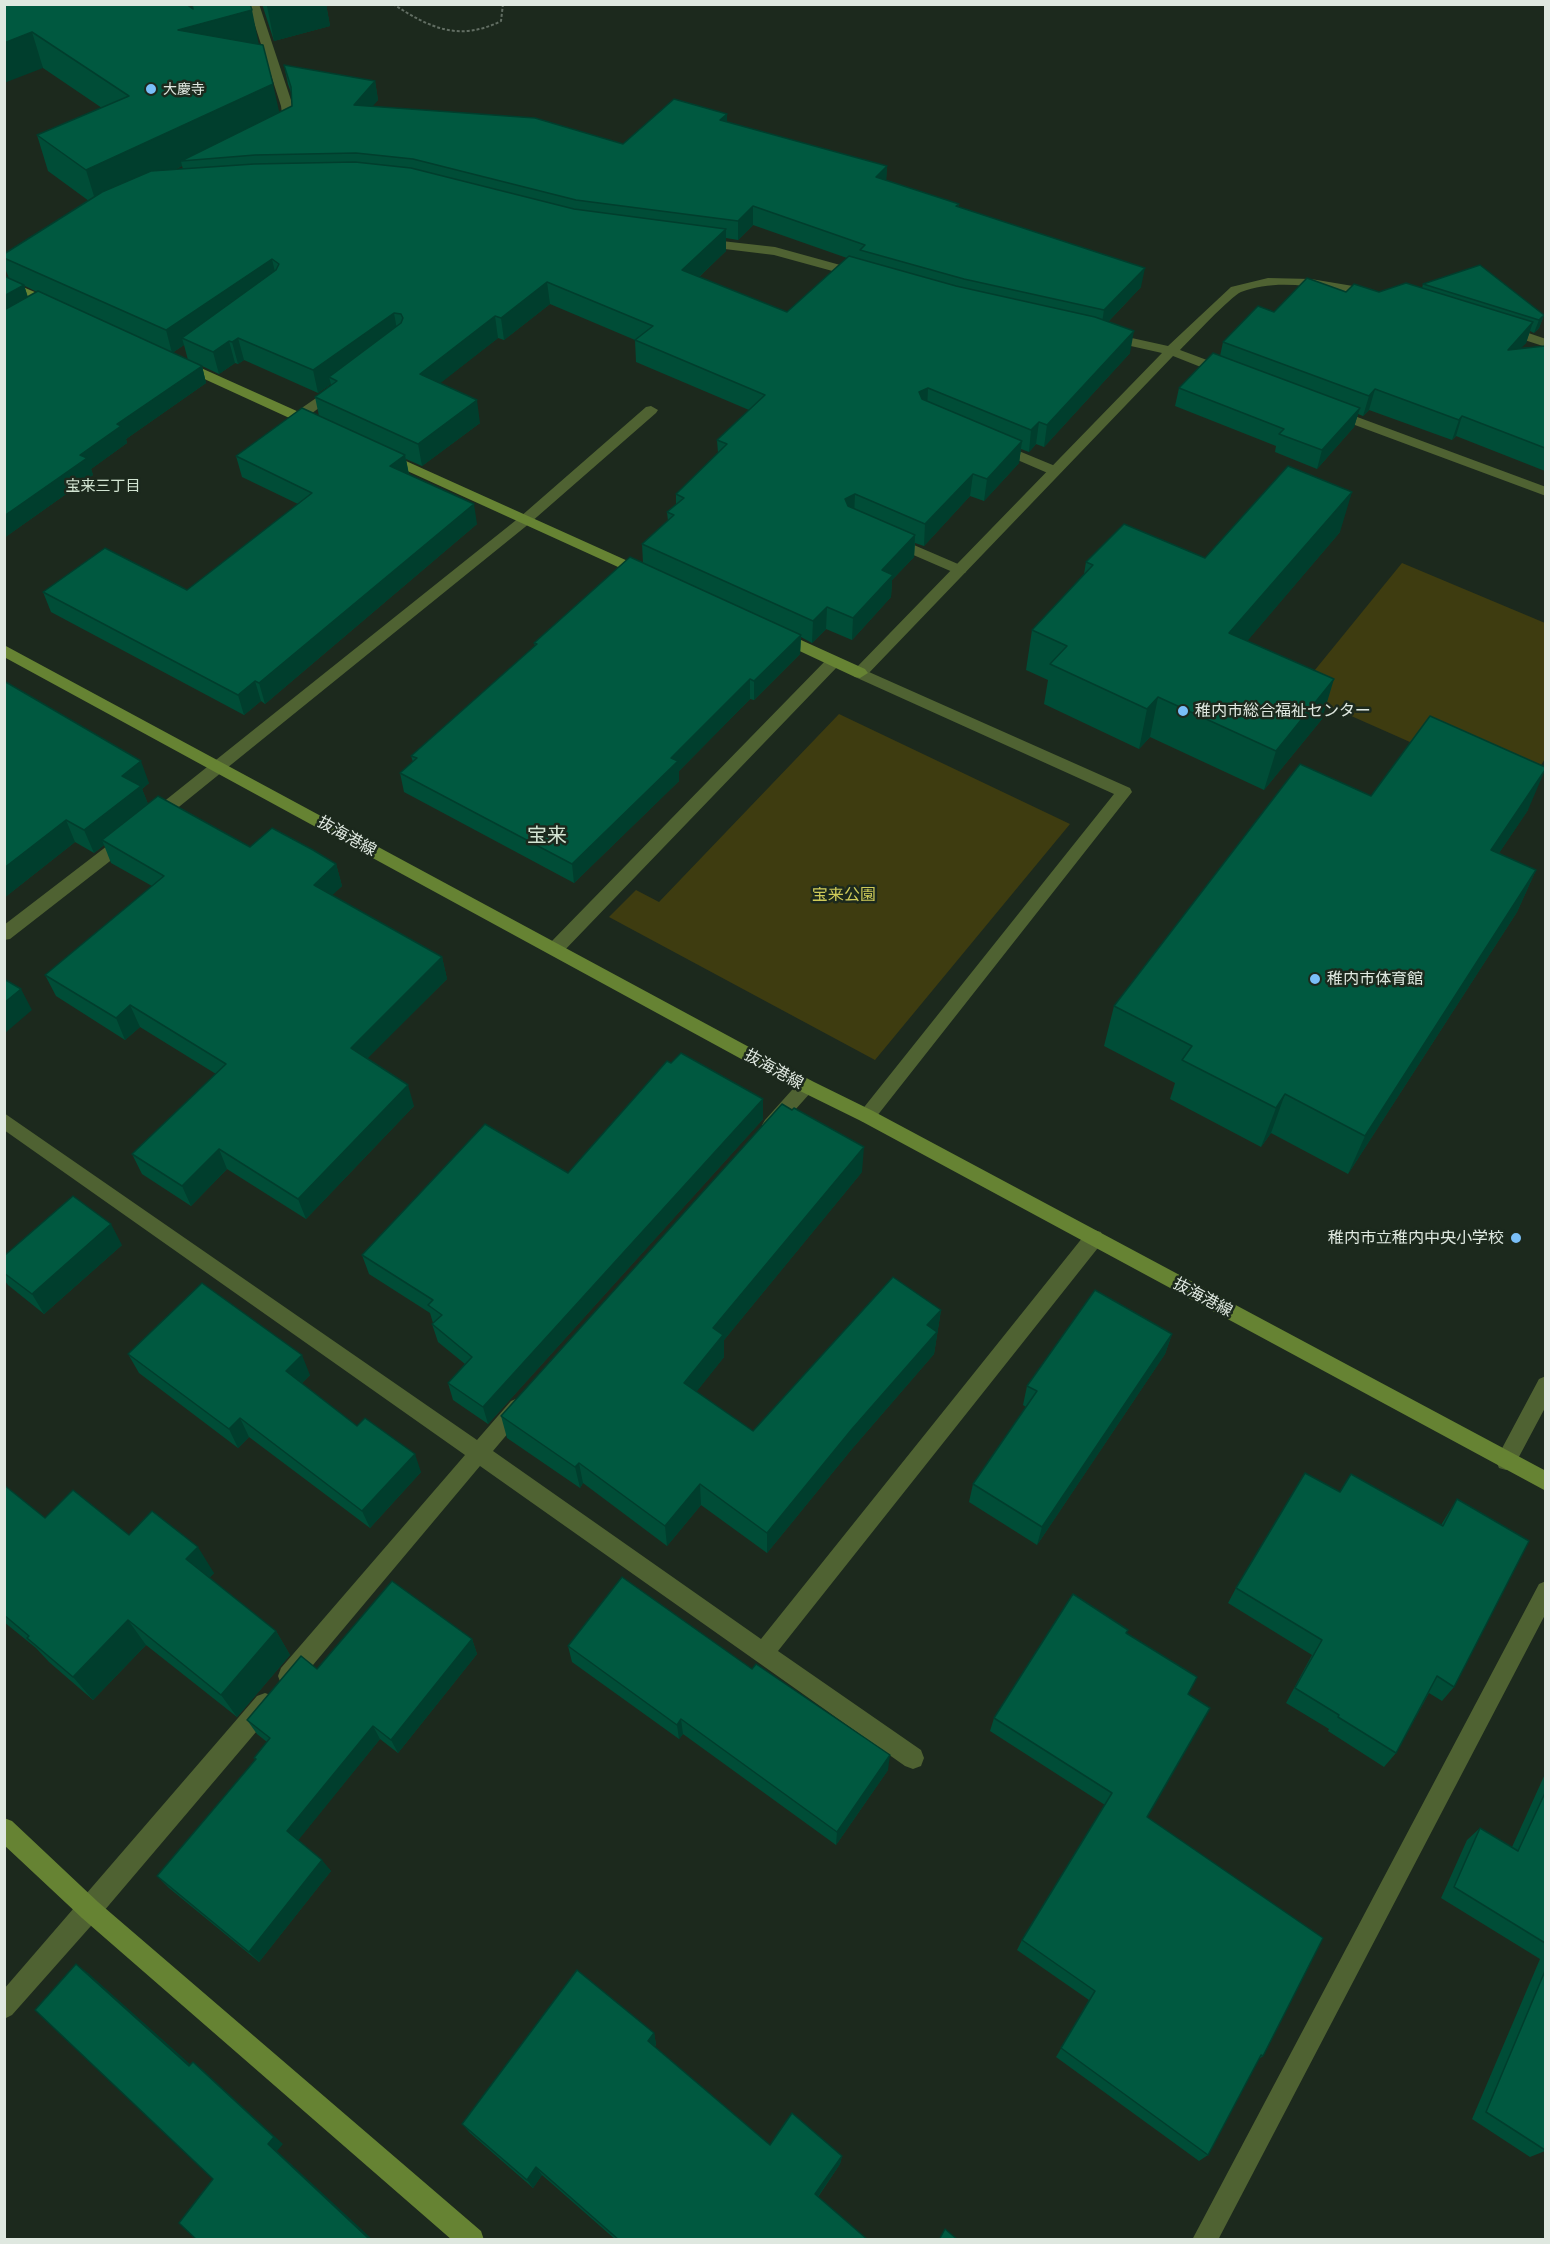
<!DOCTYPE html>
<meta charset="utf-8">
<style>
body{margin:0}
#map{position:relative;width:1550px;height:2244px;overflow:hidden;background:#1c291d;font-family:Ubuntu,sans-serif}
canvas{display:block}
.frame{position:absolute;inset:0;border:6px solid #dfe8e0;pointer-events:none}
</style>
<div id="map">
<canvas width="1550" height="2244"></canvas>
<div class="frame"></div>
</div>
<script>
const g = document.querySelector('canvas').getContext('2d');
g.lineJoin = 'round';
function paint(path, color) { g.fillStyle = color; g.fill(path, 'evenodd'); }
function trace(path, color, width, dash) { g.strokeStyle = color; g.lineWidth = width; g.lineCap = dash ? 'butt' : 'round'; g.setLineDash(dash || []); g.stroke(path); }
function write(font, color, halo, rows, align = 'center') {
  g.font = font + ' Ubuntu,"Noto Sans JP",sans-serif'; g.lineWidth = 5; g.setLineDash([]); g.textBaseline = 'middle'; g.strokeStyle = halo; g.fillStyle = color; for (const [text, x, y, turn = 0] of rows) {
    g.save(); g.translate(x, y); g.rotate((+turn || 0) * Math.PI / 180); g.textAlign = isNaN(turn) ? turn : align; if (halo) g.strokeText(text, 0, 0); g.fillText(text, 0, 0); g.restore();
  }
}
paint(new Path2D(`
 M1402 563 1545 623V759L1523 792 1297 692Z
 M839 714 1070 824 875 1060 609 917 636 890 659 902Z`), '#3e3c10');
trace(new Path2D(`
 M393 4C430 28 459 42 501 21L503 4`), '#626e63', 2, [3, 2]);
paint(new Path2D(`
 M997 442 1060 468 1062 471 1055 475 1050 474 992 449 990 446 992 443Z
 M893 536 965 567 967 570 965 573H955L888 544 886 541Z
 M860 668 1130 788 1132 792 873 1121 867 1123 861 1121 858 1116 861 1111 1114 794 855 677 852 673 855 669Z
 M1546 1376V1406L1513 1468 1506 1470 1499 1468 1496 1461 1499 1454 1539 1379Z`), '#4f6232');
paint(new Path2D(`
 M248 4H259L293 106 295 123 285 129H277L275 127 283 121 281 106Z
 M704 239 775 247 862 271 864 274 858 278 774 255 700 246 698 243Z
 M1268 278 1311 279 1371 289 1377 293 1371 297C1331 290 1281 276 1241 292 1230 297 1191 339 1180 350L1231 369 1233 372 1231 375H1221L1173 356 865 677H855L852 673 855 669 1162 353 1104 340 1103 337 1104 334 1109 333 1168 346 1231 287Z
 M1505 325 1546 339V347L1500 332 1499 329Z
 M335 385 342 389 340 392 303 420H293L291 417 293 414Z
 M651 406 658 410 656 413 530 523 159 823H147L145 819 147 815 520 517 646 407Z
 M1333 408 1546 487V496L1328 415 1326 412Z
 M834 656 842 661 839 665 561 954 555 955 549 954 547 949 549 944 829 657Z
 M126 834 132 836 134 840 132 844 10 939 4 940V925L120 836Z
 M806 1079 812 1081 815 1086 812 1091 777 1130 771 1132 765 1130 762 1125 765 1120 800 1081Z
 M4 1113 477 1440 511 1401 518 1398 525 1401 528 1407 525 1413 493 1451 761 1639 1087 1232 1094 1230 1101 1232 1103 1238 1101 1244 778 1651 921 1750 924 1758 921 1766 913 1769 905 1766 480 1466 297 1684 289 1687 281 1684 278 1676 281 1668 465 1455 4 1130Z
 M1546 1581V1613L1218 2240H1192L1539 1584Z
 M265 1693 273 1696 276 1704 273 1712 98 1918 12 2015 4 2019V1989L257 1696Z`), '#4f6232');
paint(new Path2D(`
 M4 279 56 301 58 304 56 307H48L4 288Z
 M181 359 319 421 321 424 314 428 309 427 176 366 174 363 176 360Z
 M386 452 650 571 652 574 645 579 640 577 381 459 379 456Z
 M779 630 865 669 868 673 860 678 855 677 774 639 772 635 774 631Z
 M4 645 812 1081 873 1111 1546 1471V1491L861 1121 800 1091 4 657Z
 M4 1818 12 1821 98 1902 481 2231 484 2240H452L82 1918 4 1845Z`), '#668333');
paint(new Path2D(`
 M4 4 259 44 279 113 292 106V95L288 84 284 65 375 81 378 100 372 106 623 144 727 114V122L887 166 886 180 959 204 958 207 1141 287 1108 322 1130 353 1044 447 1036 444 1029 452 1021 449 1019 463 984 501 970 496 924 546 915 543 914 557 892 580 891 597 852 640 826 629 812 643 801 637 800 654 754 700 750 699 679 771V781L574 883 404 792 400 773 413 762 411 756 535 646 534 643 643 563 642 544 668 521 667 512 676 504V494L718 453 717 440 749 410 636 362 635 340 550 304 504 340 498 338 440 383 480 423 422 466 406 459 409 474 477 524 265 704 261 701 244 715 51 612 43 592 187 590 298 504 242 477 236 456 319 416 315 397 331 385V384L318 393 244 360 238 364 235 363 219 374 202 366 206 383 126 439 127 443 91 469 93 475 4 538V276L9 278 4 266V254L89 201 48 171 37 135 102 108 43 68ZM182 166 183 169 174 170ZM753 225 847 258 787 312 699 277 726 251V238L738 240ZM24 285 25 286 37 292 28 297ZM184 345 188 360 172 353Z
 M262 4H326L330 26 274 41Z
 M1423 284 1544 315 1539 328 1534 333 1530 331 1526 343 1520 348 1545 346V471L1456 436 1452 440 1369 410 1363 416 1358 414 1354 427 1317 469 1275 452 1276 446 1175 406 1179 388 1220 356 1223 342 1274 312 1346 292H1379L1422 288Z
 M1340 532 1247 641 1322 719 1264 790 1150 737 1139 749 1044 704 1048 680 1026 670 1032 630 1084 574 1086 562 1205 558Z
 M4 681 149 783 142 789 148 804 250 847 336 864 342 886 332 895 442 957 447 979 367 1058 414 1106 306 1219 227 1169 191 1206 142 1174 132 1154 216 1074 140 1027 125 1040 56 996 45 975 152 886 111 863 104 845 94 853 75 842 4 898Z
 M1371 796 1528 810 1499 853 1536 870 1517 912 1348 1174 1271 1133 1261 1147 1170 1099 1175 1083 1104 1046 1114 1006Z
 M671 1063 763 1099V1119L488 1424 453 1400 448 1383 465 1364 438 1342 432 1324 433 1323 430 1313 369 1274 362 1255 568 1173Z
 M862 1172 724 1340V1357L696 1392 753 1431 941 1310 934 1354 851 1450 767 1553 701 1505 667 1546 583 1483 580 1488 507 1438 501 1416Z
 M122 1245 44 1314 8 1285 4 1280V1256Z
 M1172 1334 1165 1354 1037 1545 969 1502 973 1484 1026 1407 1023 1405 1027 1386Z
 M128 1354 310 1375 302 1383 357 1426 421 1472 370 1528 249 1437 238 1448 139 1373Z
 M4 1485 45 1518 129 1535 214 1573 209 1578 276 1631 290 1655 237 1717 146 1645 93 1700 49 1662 36 1648 4 1622Z
 M1340 1492 1441 1525 1457 1499 1454 1687 1442 1701 1429 1693 1396 1753 1384 1767 1328 1731 1329 1729 1286 1703 1312 1655 1228 1603 1236 1588Z
 M1127 1634 1188 1694 1147 1817 1263 2056 1258 2060 1208 2155 1199 2161 1056 2057 1089 2000 1017 1950 1022 1940 1105 1805 990 1731 994 1718Z
 M472 1639 477 1654 398 1753 380 1739 298 1840 331 1871 259 1962 169 1888 157 1876 255 1760 254 1758 267 1742 257 1734 247 1720 317 1669Z
 M568 1646 888 1770 836 1845 683 1734 679 1739 572 1662Z
 M1545 1774V2151L1530 2157 1472 2119 1540 1959 1441 1898 1467 1840 1480 1828 1512 1847Z
 M654 2033 656 2044 655 2047 770 2145 842 2156 840 2164 818 2197 868 2240H616L542 2175 533 2188 470 2133 462 2124Z`), '#004d37');
paint(new Path2D(`
 M272 4H326L330 26 274 41 267 6Z
 M252 10 259 45 178 30Z
 M32 32 43 68 4 83V43Z
 M375 81 378 100 358 124 354 105Z
 M273 84 281 120 181 161 182 166 97 206 86 170Z
 M727 114V133L720 120Z
 M887 166 886 185 876 177Z
 M753 206V225L738 240V221Z
 M726 229V251L683 292 682 270Z
 M272 259 277 281 182 338 184 345 172 353 166 330Z
 M1145 268 1141 287 1101 329 1104 310Z
 M547 282 550 304 504 340 501 318Z
 M24 285 29 302 4 316V296Z
 M394 313 398 335 329 377 331 384 318 393 313 370Z
 M1544 315 1539 328 1534 333 1539 320Z
 M495 316 498 338 424 396 420 374Z
 M1533 322 1526 343 1501 370 1508 350Z
 M1134 331 1130 353 1044 447 1047 425Z
 M238 338 244 360 238 364 232 342Z
 M229 341 235 363 219 374 213 352Z
 M202 366 206 383 126 439 127 443 91 469 93 475 4 538V516L117 424Z
 M928 388 927 410 918 414 919 392Z
 M1375 389 1369 410 1363 416 1369 396Z
 M477 400 480 423 422 466 418 444Z
 M1360 408 1354 427 1317 469 1322 450Z
 M1462 416 1456 436 1452 440 1459 420Z
 M1039 422 1036 444 1029 452 1031 430Z
 M1022 441 1019 463 984 501 987 479Z
 M405 455 409 476 390 466Z
 M973 474 970 496 924 546 925 524Z
 M1352 492 1340 532 1220 673 1229 633Z
 M855 494 854 516 845 521V499Z
 M474 504 477 524 265 704 259 683Z
 M915 535 914 557 892 580 891 597 852 640 853 618 882 570Z
 M827 607 826 629 812 643 813 621Z
 M801 635 800 654 754 700V681Z
 M750 679V699L679 771V781L574 883 572 864 671 758Z
 M1334 679 1322 719 1264 790 1276 751Z
 M255 681 261 701 244 715 238 695Z
 M1158 697 1150 737 1139 749 1147 709Z
 M141 761 149 783 142 789 150 809 102 840 104 845 94 853 84 830 122 776Z
 M1545 770 1528 810 1473 892 1491 850Z
 M66 820 75 842 4 898V868Z
 M336 864 342 886 320 907 314 885Z
 M1536 870 1517 912 1348 1174 1365 1136Z
 M442 957 447 979 357 1069 351 1048Z
 M21 989 32 1010 4 1034V1003Z
 M130 1005 140 1027 125 1040 116 1018Z
 M408 1085 414 1106 306 1219 298 1199Z
 M1285 1094 1271 1133 1261 1147 1276 1108Z
 M763 1099V1119L488 1424 483 1407Z
 M864 1147 862 1172 724 1340V1357L686 1405 684 1383 713 1328Z
 M219 1149 227 1169 191 1206 182 1186Z
 M111 1224 122 1245 44 1314 32 1294Z
 M941 1310 934 1354 851 1450 767 1553V1533L927 1325Z
 M1172 1334 1165 1354 1037 1545 1042 1527Z
 M302 1355 310 1375 295 1390 286 1371Z
 M240 1418 249 1437 238 1448 229 1429Z
 M415 1454 421 1472 370 1528 362 1511Z
 M579 1463 583 1483 580 1488 575 1467Z
 M700 1484 701 1505 667 1546 665 1526Z
 M198 1547 214 1573 203 1585 186 1559Z
 M128 1620 146 1645 93 1700 73 1677Z
 M276 1631 290 1655 237 1717 221 1695Z
 M472 1639 477 1654 398 1753 391 1740Z
 M681 1719 683 1734 679 1739 677 1725Z
 M373 1726 380 1739 296 1843 287 1831Z
 M890 1755 888 1770 836 1845 837 1832Z
 M322 1860 331 1871 259 1962 249 1952Z
 M76 1964 88 1973 200 2073 189 2066Z
 M654 2033 656 2044 651 2052 648 2041Z
 M193 2062 203 2070 283 2144 277 2151 373 2240H366L268 2144Z
 M842 2156 840 2164 814 2202 815 2194Z
 M536 2167 542 2175 533 2188 527 2180Z`), '#003e2d');
const building = new Path2D(`
 M4 4H186L193 9 192 4H250L252 10 178 30 263 45 273 84 86 170 37 135 129 96 32 32 4 43Z
 M284 65 375 81 354 105 535 118 623 144 674 99 727 114 720 120 887 166 876 177 959 204 956 206 1145 268 1104 310 964 279 860 250 865 245 753 206 738 221 576 200 413 159 356 153 255 155 181 161 292 106 291 87Z
 M355 162 411 168 574 209 726 229 682 270 787 312 849 256 956 286 1095 317 1134 331 1047 425 1039 422 1031 430 928 388 919 392 922 399 1022 441 987 479 973 474 925 524 855 494 845 499 848 506 915 535 882 570 893 575 853 618 827 607 813 621 642 544 674 515 667 512 684 498 676 494 727 444 717 440 765 395 635 340 653 326 547 282 501 318 495 316 420 374 477 400 418 444 315 397 337 381 329 377 401 323 403 318 401 314 394 313 313 370 238 338 232 342 229 341 213 352 182 338 276 270 279 264 272 259 166 330 4 258V254L102 192 151 171 254 164Z
 M1480 265 1544 315 1539 320 1423 284Z
 M4 276 24 285 4 296Z
 M1307 278 1346 292 1354 284 1379 292 1406 283 1533 322 1508 350 1545 346V448L1462 416 1459 420 1375 389 1369 396 1223 342 1258 306 1274 312Z
 M38 291 202 366 117 424 121 426 80 455 87 458 4 516V310Z
 M1213 353 1360 408 1322 450 1279 434 1284 429 1179 388Z
 M302 408 405 455 390 466 474 504 259 683 255 681 238 695 43 592 105 548 187 590 312 493 236 456Z
 M1288 466 1352 492 1229 633 1334 679 1276 751 1158 697 1147 709 1050 664 1067 646 1032 630 1093 565 1086 562 1124 524 1205 558Z
 M630 557 801 635 754 681 750 679 671 758 678 761 572 864 400 773 417 758 411 756 537 644 534 643Z
 M4 681 141 761 122 776 141 786 84 830 66 820 4 868Z
 M1430 716 1545 767V770L1491 850 1536 870 1365 1136 1285 1094 1276 1108 1182 1060 1192 1046 1114 1006 1300 764 1371 796Z
 M158 796 250 847 272 828 313 850 336 864 314 885 442 957 351 1048 408 1085 298 1199 219 1149 182 1186 132 1154 226 1064 130 1005 116 1018 45 975 164 876 102 840Z
 M4 979 21 989 4 1003Z
 M681 1053 763 1099 483 1407 448 1383 472 1357 432 1324 442 1315 428 1305 433 1300 362 1255 485 1124 568 1173 667 1061 671 1063Z
 M782 1104 792 1110 794 1108 864 1147 713 1328 723 1335 684 1383 753 1431 893 1277 941 1310 927 1325 937 1332 852 1429 767 1533 700 1484 665 1526 579 1463 575 1467 501 1416Z
 M73 1196 111 1224 32 1294 4 1273V1256Z
 M202 1283 302 1355 286 1371 357 1426 365 1418 415 1454 362 1511 240 1418 229 1429 128 1354Z
 M1095 1290 1172 1334 1042 1527 973 1484 1037 1391 1027 1386Z
 M1305 1473 1340 1492 1351 1474 1443 1526 1457 1499 1529 1541 1454 1687 1437 1676 1396 1753 1338 1717 1339 1715 1295 1688 1322 1640 1236 1588Z
 M4 1485 45 1518 73 1490 129 1535 152 1511 198 1547 186 1559 276 1631 221 1695 128 1620 73 1677 27 1638 29 1636 4 1615Z
 M622 1577 752 1669 756 1664 890 1755 837 1832 681 1719 677 1725 568 1646Z
 M392 1581 472 1639 391 1740 373 1726 287 1831 322 1860 249 1952 157 1876 256 1759 254 1758 270 1738 247 1720 301 1656 317 1669Z
 M1073 1594 1128 1630 1126 1633 1197 1677 1188 1694 1210 1708 1147 1817 1323 1938 1263 2056 1261 2055 1208 2155 1061 2048 1095 1991 1022 1940 1112 1793 994 1718Z
 M1545 1793V1943L1454 1887 1480 1828 1518 1851Z
 M76 1964 189 2066 193 2062 274 2137 268 2144 368 2238 366 2240H197L179 2223 213 2179 35 2010Z
 M577 1970 654 2033 648 2041 770 2145 792 2113 842 2156 815 2194 868 2240H619L536 2167 527 2180 462 2124Z
 M1545 1971V2150L1486 2112Z
 M945 2229 958 2240H939Z`);
paint(building, '#005940');
trace(building, '#003e2d', 1.5);
for (const [x, y, r, color] of [
 [151,89,6,"#7abff8"],
 [1183,711,6,"#7abff8"],
 [1315,979,6,"#7abff8"],
 [1516,1238,6,"#7abff8"]
]) { const dot = new Path2D(); dot.arc(x, y, r, 0, 2 * Math.PI); g.fillStyle = color; g.fill(dot); trace(dot, '#1c291d', 2); }
write('14px', '#dfe8e0', '#1c291d', [
 ["大慶寺",163,89]
], 'left');
write('15px', '#d2e4d2', '#1c291d', [
 ["宝来三丁目",103,486]
]);
write('16px', '#dfe8e0', '#1c291d', [
 ["稚内市総合福祉センター",1195,711],
 ["稚内市体育館",1327,979],
 ["稚内市立稚内中央小学校",1504,1238,"right"]
], 'left');
write('16px', '#dfe8e0', '#1c291d', [
 ["抜海港線",347,836,29],
 ["抜海港線",774,1069,29],
 ["抜海港線",1203,1297,28]
]);
write('16px', '#cfcb59', '#1c291d', [
 ["宝来公園",844,895]
]);
write('20px', '#d2e4d2', '#1c291d', [
 ["宝来",547,835]
]);
</script>
